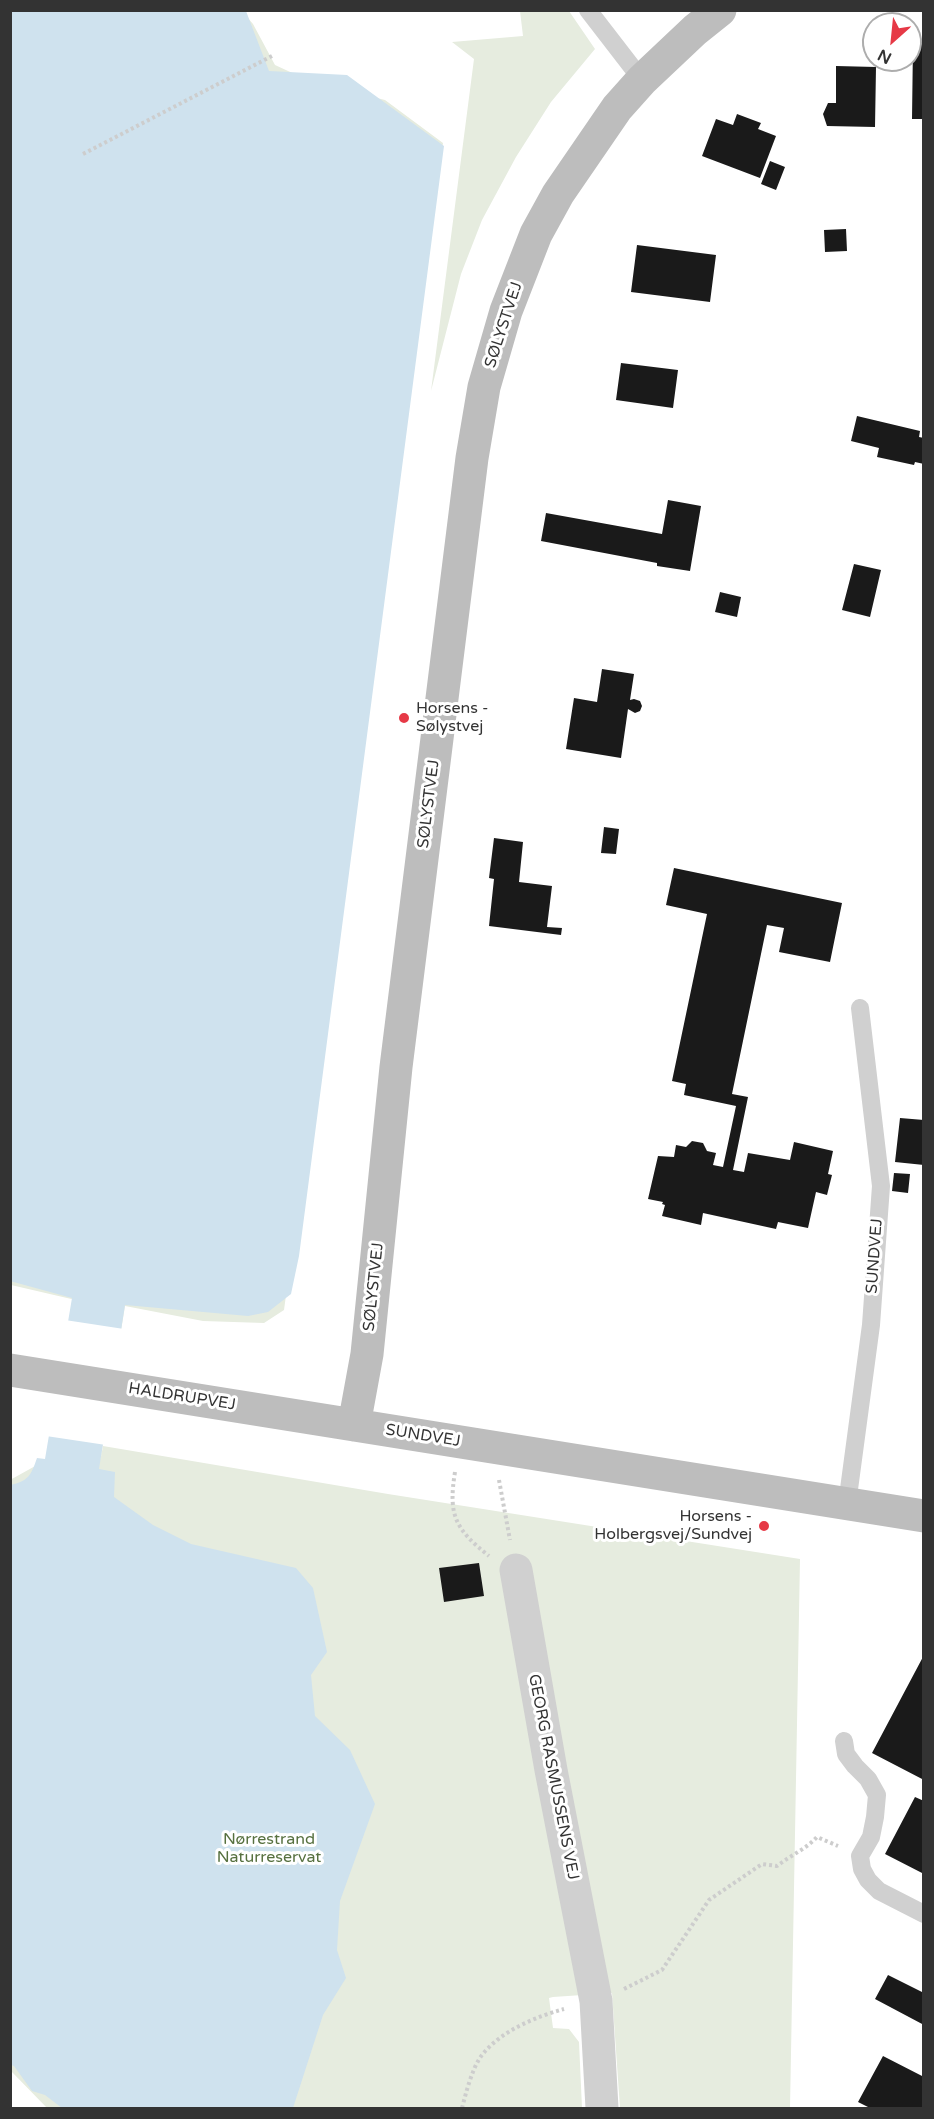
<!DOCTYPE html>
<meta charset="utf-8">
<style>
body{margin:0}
#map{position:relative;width:934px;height:2119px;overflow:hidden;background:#fff;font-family:"Varela Round",sans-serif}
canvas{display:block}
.frame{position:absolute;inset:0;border:12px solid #333;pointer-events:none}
.north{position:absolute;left:862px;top:12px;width:60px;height:60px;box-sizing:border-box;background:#fff;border:2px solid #adadad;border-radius:50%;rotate:207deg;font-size:16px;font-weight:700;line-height:24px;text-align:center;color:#333}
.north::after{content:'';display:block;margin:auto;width:21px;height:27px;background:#e63946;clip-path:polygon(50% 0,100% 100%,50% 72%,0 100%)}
</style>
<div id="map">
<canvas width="934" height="2119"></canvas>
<div class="frame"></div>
<div class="north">N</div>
</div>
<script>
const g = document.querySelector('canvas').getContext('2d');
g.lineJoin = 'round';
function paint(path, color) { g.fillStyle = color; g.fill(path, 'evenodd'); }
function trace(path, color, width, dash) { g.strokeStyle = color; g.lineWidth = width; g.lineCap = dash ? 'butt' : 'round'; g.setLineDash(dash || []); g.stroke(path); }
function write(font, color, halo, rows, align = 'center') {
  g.font = font + ' "Varela Round",sans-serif'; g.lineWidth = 6; g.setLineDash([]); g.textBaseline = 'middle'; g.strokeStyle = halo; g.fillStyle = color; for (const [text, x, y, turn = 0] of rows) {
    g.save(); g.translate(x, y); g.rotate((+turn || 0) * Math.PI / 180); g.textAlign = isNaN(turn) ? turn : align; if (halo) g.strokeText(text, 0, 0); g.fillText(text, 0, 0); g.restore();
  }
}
paint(new Path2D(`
 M11 11H242L253 24 275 65 312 82 385 100 443 143 284 1310 264 1323 203 1321 125 1306 100 1462 103 1446 388 1494 800 1559 790 2108H620L612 1993 553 1997 549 1998 553 2028 569 2029 579 2042 582 2108H47L11 2071 10 1480 55 1455 80 1301 11 1285Z
 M520 11H569L595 49 551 102 516 157 482 220 461 274 431 391 474 59 452 42 523 36Z`), '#e6ecdf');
paint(new Path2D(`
 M11 11H246L269 71 347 75 444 146 299 1256 291 1294 268 1312 248 1316 125 1305 99 1469 115 1472 114 1497 153 1525 191 1544 296 1568 313 1588 327 1652 311 1675 315 1716 350 1750 375 1804 340 1901 337 1950 346 1978 323 2015 293 2108H62L45 2095 32 2091 14 2066 11 2065 10 1485C29 1481 31 1475 37 1458L45 1459 72 1298 10 1281Z`), '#cfe2ee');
paint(new Path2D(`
 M65 1320 124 1329 106 1445 46 1436Z`), '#fff');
paint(new Path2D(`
 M924 42V119H912L913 43Z
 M836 66 876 67 875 127 827 126 823 114 828 103H836Z
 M737 114 761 123 758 129 776 136 760 178 702 156 716 119 733 125Z
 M770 161 785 167 776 190 761 184Z
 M846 229 847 251 825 252 824 230Z
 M637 245 716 255 710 302 631 292Z
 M621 363 678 370 673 408 616 400Z
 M857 416 920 431 919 437 924 438V464L915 462 914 465 877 457 879 448 851 441Z
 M668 500 701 506 690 571 657 566V563L541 541 546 513 662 534Z
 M854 564 881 570 870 617 842 610Z
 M720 592 741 597 737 617 715 612Z
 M602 669 634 674 630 700 634 699 640 701 642 706 640 711 635 713 628 709 621 758 566 749 574 698 597 702Z
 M604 827 619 829 616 854 601 853Z
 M494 838 523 842 519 882 552 886 547 927 562 928 561 935 489 926 494 879 489 878Z
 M674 868 842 903 830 962 779 952 784 928 767 925 732 1094 748 1097 733 1170 744 1172 748 1153 790 1160 794 1142 833 1151 828 1174 832 1175 827 1195 816 1192 808 1228 778 1222 776 1229 703 1213 701 1225 662 1216 665 1205 662 1204 663 1202 648 1199 658 1156 674 1157 676 1145 686 1147 692 1141 703 1143 707 1151 716 1153 713 1165 723 1167 736 1106 684 1095 686 1084 672 1081 707 914 666 905Z
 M900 1118 924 1120V1165L895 1162Z
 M894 1173 910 1174 908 1193 892 1191Z
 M479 1563 484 1596 444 1602 439 1568Z
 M924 1655V1780L872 1753Z
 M915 1797 924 1801V1874L885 1854Z
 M888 1975 924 1993V2025L875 1999Z
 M883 2056 924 2077V2108H870L858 2102Z`), '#1a1a1a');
trace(new Path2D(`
 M83 154 272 56
 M455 1472C448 1515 455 1529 489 1556
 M499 1480 510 1540
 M624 1989 662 1970 709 1900 762 1864 777 1866C791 1855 806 1849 817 1837L838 1846
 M462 2108C466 2093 472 2068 482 2055 501 2031 535 2017 564 2009`), '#cdcdcd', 4, [3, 3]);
trace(new Path2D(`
 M588 10 642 80
 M847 1504 871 1325 881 1186 860 1008
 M844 1741 846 1754 855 1766 868 1779 877 1795 875 1817 871 1837 860 1856 862 1869 868 1880 879 1891 924 1914`), '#d0d0d0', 18);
trace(new Path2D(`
 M516 1570 551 1770 596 2001 602 2108`), '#d0d0d0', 33);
trace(new Path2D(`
 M10 1370 924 1516
 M354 1425 367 1354 396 1067 472 458 484 387 506 311 536 234 558 194 617 108 642 80 695 30 720 10`), '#bdbdbd', 33);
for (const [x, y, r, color] of [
 [404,718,6,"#e63946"],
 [764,1526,6,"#e63946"]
]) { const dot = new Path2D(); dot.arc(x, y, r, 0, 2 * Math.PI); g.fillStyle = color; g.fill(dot); trace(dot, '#fff', 2); }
write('16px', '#333', '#fff', [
 ["SØLYSTVEJ",504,325,-72],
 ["SØLYSTVEJ",429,804,-83],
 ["SUNDVEJ",875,1256,-86],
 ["SØLYSTVEJ",374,1287,-84],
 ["HALDRUPVEJ",182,1397,9],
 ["SUNDVEJ",423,1436,9],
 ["GEORG RASMUSSENS VEJ",553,1777,79]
]);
write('16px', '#333', '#fff', [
 ["Horsens -",416,709],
 ["Sølystvej",416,727],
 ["Horsens -",752,1517,"right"],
 ["Holbergsvej/Sundvej",752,1535,"right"]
], 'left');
write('16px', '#56703f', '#fff', [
 ["Nørrestrand",269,1840],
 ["Naturreservat",269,1858]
]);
</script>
